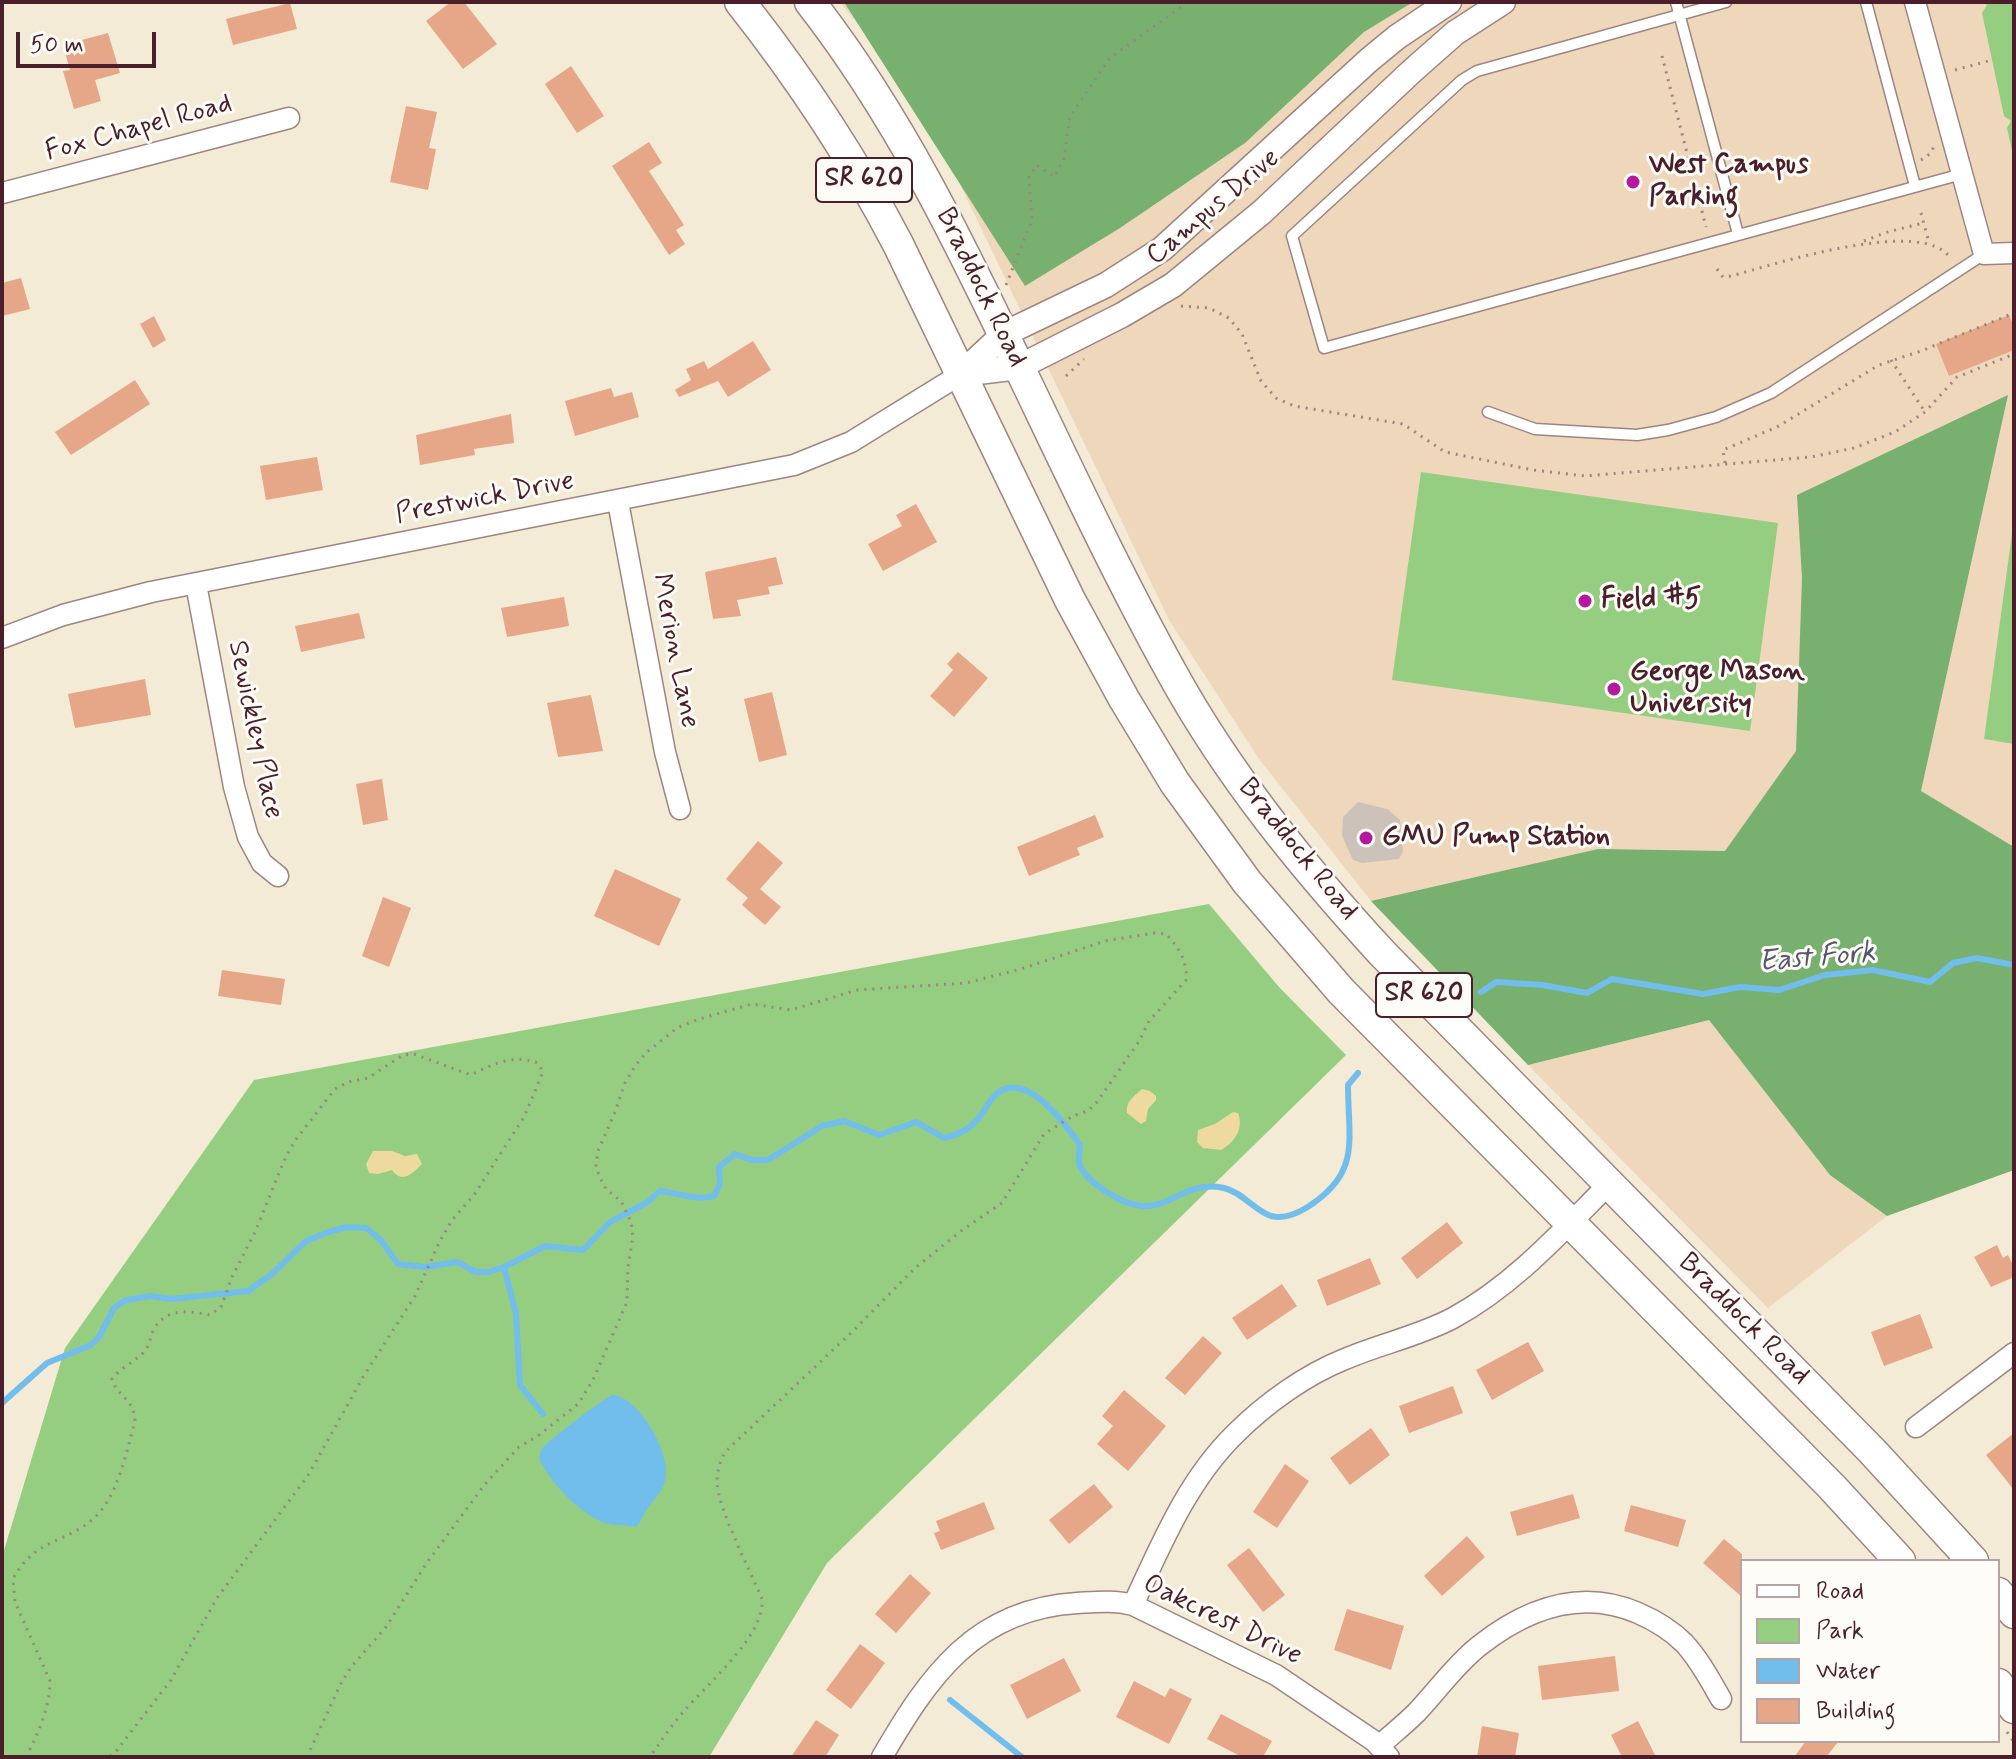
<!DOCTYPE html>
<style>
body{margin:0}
#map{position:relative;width:2016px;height:1759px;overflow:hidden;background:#f3ebd6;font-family:Mynerve,sans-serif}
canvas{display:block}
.frame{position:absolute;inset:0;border:4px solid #4a1f2b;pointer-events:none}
.legend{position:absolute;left:1740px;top:1559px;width:260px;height:184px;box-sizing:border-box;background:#fdfcf7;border:2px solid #b5a4a5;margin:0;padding:10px 14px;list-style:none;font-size:24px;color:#4a1f2b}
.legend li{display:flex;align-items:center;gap:16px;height:40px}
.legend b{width:40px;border:2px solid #b5a4a5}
.scale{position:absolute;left:16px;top:32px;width:140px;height:36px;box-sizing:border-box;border:4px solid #4a1f2b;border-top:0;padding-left:10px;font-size:24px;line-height:28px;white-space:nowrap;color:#4a1f2b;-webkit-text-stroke:6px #fdfcf7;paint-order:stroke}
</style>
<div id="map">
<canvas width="2016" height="1759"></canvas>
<div class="frame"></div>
<ul class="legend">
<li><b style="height:10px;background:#fff"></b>Road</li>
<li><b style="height:22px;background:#95ce81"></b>Park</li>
<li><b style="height:22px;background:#71bdeb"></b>Water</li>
<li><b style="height:22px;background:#e5a788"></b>Building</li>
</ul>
<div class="scale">50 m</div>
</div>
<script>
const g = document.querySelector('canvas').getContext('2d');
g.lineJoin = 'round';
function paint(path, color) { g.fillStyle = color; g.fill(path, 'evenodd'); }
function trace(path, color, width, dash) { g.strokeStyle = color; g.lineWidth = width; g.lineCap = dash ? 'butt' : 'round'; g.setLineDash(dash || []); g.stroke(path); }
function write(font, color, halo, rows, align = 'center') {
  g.font = font + ' Mynerve,sans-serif'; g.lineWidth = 6; g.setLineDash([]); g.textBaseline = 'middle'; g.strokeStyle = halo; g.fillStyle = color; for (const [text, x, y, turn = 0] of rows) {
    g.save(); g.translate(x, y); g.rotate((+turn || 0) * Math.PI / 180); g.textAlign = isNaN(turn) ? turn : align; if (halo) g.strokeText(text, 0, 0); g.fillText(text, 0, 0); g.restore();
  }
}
paint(new Path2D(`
 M840 2H2014V1170L1887 1216 1768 1308 1528 1065 1371 901 1259 759 1169 620 958 180 860 27Z`), '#eed7bb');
paint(new Path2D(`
 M1358 802 1387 809 1400 820 1403 851 1399 859 1362 863 1353 860 1342 836 1343 817Z`), '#ccc2b9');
paint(new Path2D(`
 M1982 2H2014V160L2007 128 2011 121 2004 116 1982 13 1987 5Z
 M1421 472 1778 523 1750 731 1392 680Z
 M2014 519V744L1984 739Z
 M1209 904 1279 987 1346 1055 827 1563 709 1757H2V1557L65 1348 254 1080Z`), '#95ce81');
paint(new Path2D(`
 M844 2H1413L1364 32 1245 143 1120 228 1025 286Z
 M2008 395 1921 791 2014 847V1170L1887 1216 1830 1175 1709 1020 1528 1065 1371 901 1598 849 1725 851 1796 751 1802 578 1797 495Z`), '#78b16f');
paint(new Path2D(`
 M1142 1089 1150 1091 1156 1096V1100L1148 1109 1146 1121 1141 1124 1127 1113C1126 1100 1134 1097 1142 1089Z
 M1233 1112 1238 1113C1244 1129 1235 1142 1221 1150L1203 1148 1197 1142 1198 1130 1215 1124Z
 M373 1151H392L405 1156 417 1154 422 1164C412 1174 402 1184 392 1170L378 1174 369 1173 366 1164Z`), '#eeda9e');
paint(new Path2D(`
 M612 1395C638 1396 668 1449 666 1473 665 1491 655 1497 646 1511 642 1517 641 1522 636 1527 626 1524 615 1526 605 1523 579 1513 553 1485 540 1461 540 1456 539 1453 542 1449 546 1442 606 1397 612 1395Z`), '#71bdeb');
trace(new Path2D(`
 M1481 992 1496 982 1543 985 1587 993 1612 979 1703 994 1740 987 1779 990 1825 975 1873 970 1930 982 1953 963 1977 958 2014 965
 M504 1267 516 1314 520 1385 543 1414
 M2 1403 47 1363 91 1345 99 1337 114 1308 126 1300 151 1296 171 1299 248 1291 272 1274 306 1241 328 1232 347 1227 366 1228 380 1239 398 1264 425 1267 457 1262 476 1272H489L504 1267 545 1246 583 1250 610 1222 646 1203 660 1191C680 1193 694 1201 714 1196L720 1184 719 1167 735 1154 752 1160H768L822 1126 844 1121 879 1135 916 1122 944 1138C966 1133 975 1125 987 1106 990 1101 994 1095 999 1092 1028 1072 1066 1125 1080 1145 1080 1150 1078 1158 1079 1163 1085 1182 1123 1205 1143 1206 1172 1208 1186 1180 1224 1188 1242 1192 1255 1211 1271 1216 1283 1219 1296 1214 1306 1208 1362 1173 1348 1141 1348 1085L1358 1073
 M950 1700 1022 1757`), '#71bdeb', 6);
paint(new Path2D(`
 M451 2H464L497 44 463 69 426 21Z
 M290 3 297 29 233 45 226 19Z
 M108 33 120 73 95 80 101 101 74 109 63 71 70 70 63 45Z
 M571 66 604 116 577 133 545 84Z
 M406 106 437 112 429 148 436 149 428 190 390 182Z
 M649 142 662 163 649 171 684 225 676 230 685 244 669 255 612 166Z
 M21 278 30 309 2 316V283Z
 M2009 315 2014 327V350L1949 376 1936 344Z
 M154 316 166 340 153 348 140 324Z
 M753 341 771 370 728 397 718 381 679 397 675 390 691 380 686 369 704 361 708 369Z
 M135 380 150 404 71 455 55 432Z
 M611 388 614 397 632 392 639 417 575 436 565 401Z
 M511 414 514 443 474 449 475 455 420 465 416 435Z
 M317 457 323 490 266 500 260 466Z
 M916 504 937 542 883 571 868 544 902 526 896 515Z
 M776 557 783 584 768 587 770 594 737 600 741 616 713 619 705 572Z
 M564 597 569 626 507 637 501 608Z
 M359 613 365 638 301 652 295 626Z
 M958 652 988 678 954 717 930 696 953 670 947 664Z
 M145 679 151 715 75 728 68 694Z
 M772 692 787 755 759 762 744 699Z
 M591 695 603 751 558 757 547 703Z
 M382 779 388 820 363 825 356 784Z
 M1095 815 1104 837 1077 848 1080 855 1029 876 1017 847Z
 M758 841 783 863 760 889 781 907 765 925 742 905 748 898 726 879Z
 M615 869 681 899 659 946 594 916Z
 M383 897 411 908 389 967 362 956Z
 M222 970 285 979 281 1005 218 996Z
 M1447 1222 1463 1243 1417 1279 1401 1258Z
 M1997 1245 2003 1258 2008 1255 2014 1267V1277L1991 1287 1974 1257Z
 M1370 1258 1381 1284 1327 1306 1317 1280Z
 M1282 1284 1297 1306 1247 1340 1232 1318Z
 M1920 1314 1933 1348 1884 1366 1871 1332Z
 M1203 1336 1222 1353 1185 1395 1165 1378Z
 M1528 1342 1544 1371 1492 1400 1476 1370Z
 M1453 1386 1463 1413 1409 1433 1399 1406Z
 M1124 1390 1166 1426 1128 1471 1097 1444 1113 1426 1102 1416Z
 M1371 1428 1390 1455 1350 1485 1330 1458Z
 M2014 1433V1490L1986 1455Z
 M1285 1464 1309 1481 1277 1528 1253 1512Z
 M1094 1484 1113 1507 1069 1544 1049 1520Z
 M1573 1494 1580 1518 1517 1536 1510 1512Z
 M984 1502 995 1529 941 1550 934 1533 940 1531 936 1521Z
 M1631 1505 1686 1520 1678 1547 1624 1531Z
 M1467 1536 1485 1557 1442 1596 1424 1576Z
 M1724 1539 1742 1554V1597L1703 1563Z
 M1249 1548 1285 1595 1263 1612 1227 1565Z
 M910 1574 931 1593 896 1633 875 1614Z
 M1347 1609 1404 1626 1391 1670 1334 1650Z
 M860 1644 885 1663 851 1709 826 1690Z
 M1615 1656 1619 1691 1542 1700 1538 1666Z
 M1064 1658 1081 1691 1027 1719 1010 1685Z
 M1134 1681 1165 1697 1170 1688 1192 1699 1169 1744 1116 1717Z
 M1221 1714 1272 1741 1263 1757H1242L1207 1739Z
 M816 1720 839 1735 825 1757H791Z
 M1638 1721 1656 1757H1622L1611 1735Z
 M1482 1726 1519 1733 1515 1757H1477Z
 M1806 1741H1839L1826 1757H1794Z`), '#e5a788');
const service = new Path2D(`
 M1676 2 1738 234
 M1726 2 1477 71 1462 80 1292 236 1324 348 1962 174
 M1866 2 1915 186
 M1488 412 1535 429 1637 435 1668 430 1716 417 1771 393 1984 254`);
const minor = new Path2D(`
 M1915 2 1984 254 2014 253
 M2 193 289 118
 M618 502 665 752 680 809
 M196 584 234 787 248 837 262 863 278 876
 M2 638 63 615 151 592 794 465 851 442 961 374
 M1916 1427 2014 1353
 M1133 1605C1161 1545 1187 1481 1235 1434 1265 1404 1305 1375 1345 1359 1380 1344 1419 1336 1453 1318 1514 1285 1561 1232 1609 1184
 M1379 1746C1391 1735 1404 1725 1416 1713 1437 1691 1455 1665 1479 1646 1526 1609 1580 1588 1638 1613 1654 1620 1671 1630 1684 1643 1699 1659 1710 1680 1721 1699
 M882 1757C929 1676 975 1609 1077 1603 1096 1602 1114 1600 1133 1605L1276 1675 1374 1741 1389 1757`);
const tertiary = new Path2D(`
 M961 374 1019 367 1122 315 1173 285 1262 212 1412 71 1455 33 1503 2
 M961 374 1004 334 1106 285 1162 249 1369 60 1397 37 1449 2`);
const primary = new Path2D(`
 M740 2C800 78 853 158 898 244L1070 600 1124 699 1175 783 1247 882 1341 991 1832 1487 1900 1561
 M810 2C898 115 959 241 1020 369 1069 471 1117 574 1172 673 1228 775 1303 867 1382 953L1873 1452 1973 1561
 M1998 1593 2014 1613
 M1998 1684 2014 1708`);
trace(service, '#9e8580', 13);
trace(minor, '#9e8580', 23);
trace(tertiary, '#9e8580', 27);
trace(primary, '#9e8580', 33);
trace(new Path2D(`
 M1662 56 1706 227
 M1955 70 1992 60
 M1921 160 1931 153 1934 146
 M1921 213 1929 243
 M1864 241 1884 233 1923 223
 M1717 269 1723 277 1731 276C1773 265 1924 215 1951 259
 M1006 285 1032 220 1029 177 1037 165 1054 177 1064 158 1070 116 1110 58 1188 2
 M1181 306 1209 308 1229 318 1242 334 1261 381 1276 398 1294 406 1403 424 1445 452 1533 470 1585 476 1811 457 1854 448 1895 432 1925 412 1957 377 2014 354
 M1891 360 1925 412
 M1066 376 1084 359
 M1725 463 1723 450 1777 427 1879 365 1921 351 2014 313
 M2007 1732 2014 1742
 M26 1757C38 1734 50 1707 50 1681L15 1602 13 1579C34 1539 66 1543 93 1519 118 1497 126 1453 135 1421 134 1397 117 1398 112 1379 120 1368 133 1363 142 1354 150 1347 149 1340 153 1331 165 1307 189 1311 210 1315L221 1307 232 1277 255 1232 284 1161 294 1142 335 1089 348 1082 368 1078 403 1055 414 1054 471 1075C493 1064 513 1054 538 1063L543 1072 541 1077 524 1117 474 1195 452 1220 439 1243 415 1296 363 1377 309 1474 217 1598 171 1680 117 1750 109 1757
 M307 1757 340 1685 351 1667 386 1627 426 1564 485 1484 519 1447 539 1435 578 1404 593 1380 627 1302 628 1267 633 1237 631 1222 621 1201 606 1189 599 1176 596 1165 598 1151 615 1112 625 1083 635 1066 647 1052 677 1028 699 1019 752 1004 791 1010 857 990 966 983 1021 969 1105 941 1155 933 1166 934C1178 946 1188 962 1186 980L1149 1021 1140 1040 1097 1102 1088 1111 1073 1116 1044 1134 1002 1203 961 1231 915 1268 853 1331 725 1452C720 1462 717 1471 717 1482 718 1509 750 1570 762 1599 765 1636 707 1684 684 1711 671 1726 661 1741 650 1757`), '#9e8580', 3, [2, 6]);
trace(service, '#fff', 10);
trace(minor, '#fff', 20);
trace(tertiary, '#fff', 24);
trace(primary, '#fff', 30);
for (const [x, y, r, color] of [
 [1633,182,8,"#b5179e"],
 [1585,601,8,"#b5179e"],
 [1614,689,8,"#b5179e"],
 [1366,838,8,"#b5179e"]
]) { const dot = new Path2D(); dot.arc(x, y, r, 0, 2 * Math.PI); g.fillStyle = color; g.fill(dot); trace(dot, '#fdfcf7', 3); }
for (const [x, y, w] of [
 [864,180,96],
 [1424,995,96]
]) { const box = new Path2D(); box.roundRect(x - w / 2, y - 22, w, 44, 6); g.fillStyle = '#fdfcf7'; g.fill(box); trace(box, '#4a1f2b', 2); }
write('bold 26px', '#4a1f2b', null, [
 ["SR 620",864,180],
 ["SR 620",1424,995]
]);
write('28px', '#4a1f2b', '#fdfcf7', [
 ["Fox Chapel Road",139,129,-15],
 ["Campus Drive",1214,208,-40],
 ["Braddock Road",980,288,64],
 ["Prestwick Drive",485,499,-11],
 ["Merion Lane",674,651,79],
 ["Sewickley Place",254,730,78],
 ["Braddock Road",1297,850,51],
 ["Braddock Road",1743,1320,45],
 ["Oakcrest Drive",1222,1621,26]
]);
write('bold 28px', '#4a1f2b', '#fdfcf7', [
 ["West Campus",1649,166],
 ["Parking",1649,198],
 ["Field #5",1601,601],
 ["George Mason",1630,673],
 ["University",1630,705],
 ["GMU Pump Station",1382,838]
], 'left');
write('italic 30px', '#58566e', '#fdfcf7', [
 ["East Fork",1817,959,-5]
]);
</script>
